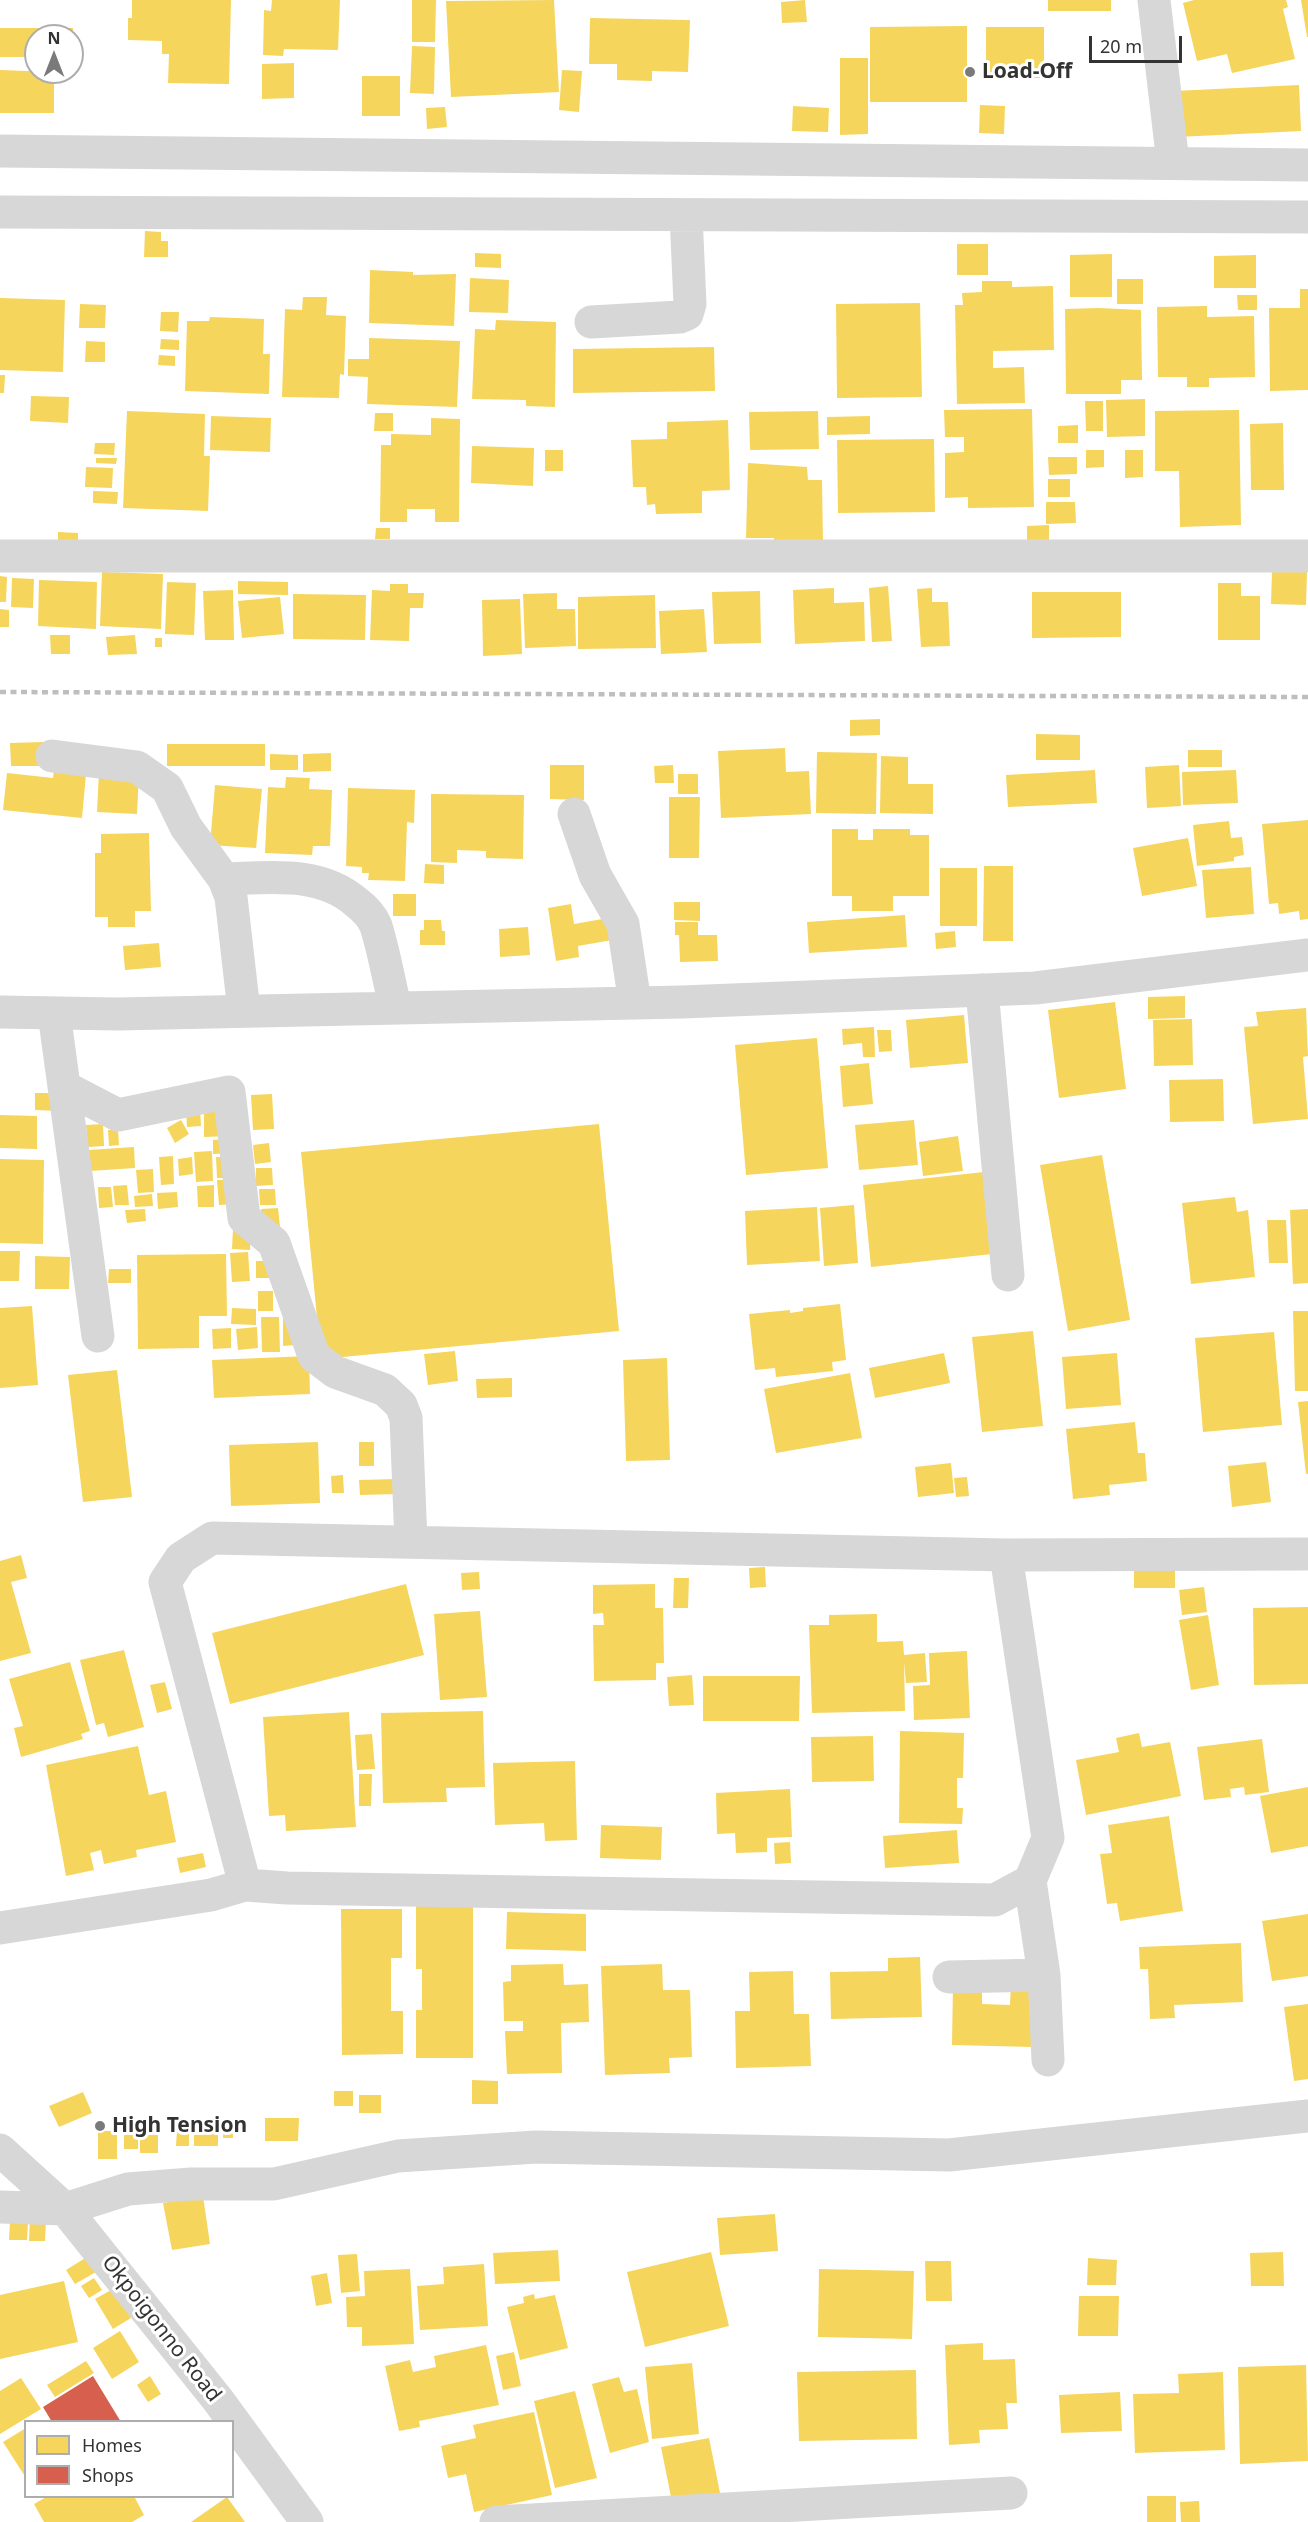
<!DOCTYPE html>
<style>
body{margin:0}
#map{position:relative;width:1308px;height:2522px;overflow:hidden;background:#fff;font-family:"Noto Sans",sans-serif}
canvas{display:block}
.legend{position:absolute;left:24px;top:2420px;width:210px;height:78px;box-sizing:border-box;background:#fff;border:2px solid #adadad;margin:0;padding:8px 10px;list-style:none;font-size:18px;color:#333}
.legend li{display:flex;align-items:center;gap:12px;height:30px}
.legend b{width:30px;border:2px solid #adadad}
.north{position:absolute;left:24px;top:24px;width:60px;height:60px;box-sizing:border-box;background:#fff;border:2px solid #adadad;border-radius:50%;rotate:0deg;font-size:16px;font-weight:700;line-height:24px;text-align:center;color:#333}
.north::after{content:'';display:block;margin:auto;width:21px;height:27px;background:#7a7a7a;clip-path:polygon(50% 0,100% 100%,50% 72%,0 100%)}
.scale{position:absolute;left:1089px;top:36px;width:93px;height:27px;box-sizing:border-box;border:3px solid #333;border-top:0;padding-left:8px;font-size:18px;line-height:21px;white-space:nowrap;color:#333;-webkit-text-stroke:4px #fff;paint-order:stroke}
</style>
<div id="map">
<canvas width="1308" height="2522"></canvas>
<ul class="legend">
<li><b style="height:16px;background:#f6d55c"></b>Homes</li>
<li><b style="height:16px;background:#d6604d"></b>Shops</li>
</ul>
<div class="north">N</div>
<div class="scale">20 m</div>
</div>
<script>
const g = document.querySelector('canvas').getContext('2d');
g.lineJoin = 'round';
function paint(path, color) { g.fillStyle = color; g.fill(path, 'evenodd'); }
function trace(path, color, width, dash) { g.strokeStyle = color; g.lineWidth = width; g.lineCap = dash ? 'butt' : 'round'; g.setLineDash(dash || []); g.stroke(path); }
function write(font, color, halo, rows, align = 'center') {
  g.font = font + ' "Noto Sans",sans-serif'; g.lineWidth = 6; g.setLineDash([]); g.textBaseline = 'middle'; g.strokeStyle = halo; g.fillStyle = color; for (const [text, x, y, turn = 0] of rows) {
    g.save(); g.translate(x, y); g.rotate((+turn || 0) * Math.PI / 180); g.textAlign = isNaN(turn) ? turn : align; if (halo) g.strokeText(text, 0, 0); g.fillText(text, 0, 0); g.restore();
  }
}
paint(new Path2D(`
 M132 0H231L229 84 168 83 169 54H162V41L128 40V18H132Z
 M272 0H340L338 50 284 49 283 56 263 55 264 10 271 11Z
 M412 0H436L435 42H412Z
 M554 0 559 92 451 97 446 1Z
 M805 0 807 22 782 23 781 2Z
 M1048 0H1111V11H1048Z
 M1194 0H1286L1288 7 1283 9 1295 59 1232 73 1227 54 1197 61 1183 3Z
 M1301 0H1308V37H1307Z
 M590 18 690 20 688 72 652 71V81L617 80V64H589Z
 M967 26V102H870V27Z
 M986 27H1044V78H986Z
 M0 28H73V36H36V57H0Z
 M412 46 435 47 434 94 410 93Z
 M840 58H868V134L840 135Z
 M294 63V98L262 99V64Z
 M0 70 54 72V113H0Z
 M562 70 582 71 579 112 559 110Z
 M362 76H400V116H362Z
 M1299 85 1301 131 1177 137 1174 91Z
 M980 105 1005 106 1004 134 979 133Z
 M793 106 829 108 828 132 792 131Z
 M445 107 447 127 427 129 426 108Z
 M145 231 161 232V241H168V257H144Z
 M957 244H988V275H957Z
 M475 253 501 254V268L475 267Z
 M1112 254V297H1070V255Z
 M1256 255V288H1214V256Z
 M370 270 413 272V275L456 274 454 326 369 323Z
 M470 278 509 280 508 313 469 312Z
 M1117 279H1143V304H1117Z
 M982 281H1012V287L1053 286 1054 350 993 351V368L1024 367 1025 403 957 404 955 305H963L962 293 982 292Z
 M1300 289H1308V390L1270 391 1269 308H1300Z
 M1237 295H1257V310H1238Z
 M303 297H327L326 315 346 316 344 375 340 374 339 398 282 397 285 309 302 310Z
 M0 298 65 300 63 372 0 370Z
 M920 303 922 397 837 398 836 304Z
 M80 304 106 305 105 328H79Z
 M1207 306V317L1254 316 1255 377 1209 378V387H1187V377H1158L1157 307Z
 M1099 308 1141 310 1142 380H1121V394H1066L1065 309Z
 M161 312H179L178 332 160 331Z
 M210 317 264 319 263 354H270L269 394 185 391 187 321H209Z
 M496 320 556 322 555 407 526 406V400L472 399 475 329 495 330Z
 M369 338 460 341 457 407 367 404 368 377 348 376V359H369Z
 M161 339 179 340V350L160 349Z
 M86 341 105 342V362H85Z
 M714 347 715 391 573 393V349Z
 M159 355 175 356V366L158 365Z
 M0 375H5L4 393H0Z
 M31 396 69 397 68 423 30 421Z
 M1145 399V436L1107 437 1106 400Z
 M1085 401H1103V431H1086Z
 M1032 409 1034 507 968 508V497L945 498V453L964 452V437H945L944 410Z
 M1239 410 1241 525 1180 527 1179 471H1155V411Z
 M127 411 205 414 204 456H210L208 511 123 508Z
 M818 411 819 449 750 450 749 412Z
 M375 413H393V431H374Z
 M211 416 271 418 270 452 210 450Z
 M870 416V434L827 435V417Z
 M431 418 460 419 459 522H435V509H407V522H380L381 445H391V434L431 435Z
 M728 420 730 490 702 491V513L656 514 655 504 647 505 646 487H633L631 440 667 439V422Z
 M1283 423 1284 490H1251L1250 424Z
 M1078 425V443H1058V426Z
 M934 439 935 512 838 513 837 440Z
 M95 443H115L114 455 94 454Z
 M472 446 534 448 533 486 471 483Z
 M545 450H563V471H545Z
 M1086 450H1104V467L1086 468Z
 M1125 450H1143V477L1125 478Z
 M1048 457H1077V474L1049 475Z
 M96 458H117L116 464 96 463Z
 M748 463 807 467 808 480H822L823 544 774 545V538H746Z
 M86 467 113 468 112 488 85 487Z
 M1048 479H1070V497H1048Z
 M93 491 118 492 117 504 93 503Z
 M1046 502H1075L1076 523 1046 524Z
 M1049 525V545L1027 546V526Z
 M376 528H390V539H375Z
 M58 532 78 533V541L58 540Z
 M1272 571 1307 572 1306 605 1271 604Z
 M102 572 163 574 161 629 100 626Z
 M0 576 7 577 6 602H0Z
 M12 578 34 579 33 608 11 607Z
 M39 580 97 582 96 629 38 626Z
 M238 581 288 582V595L238 594Z
 M167 582 196 583 194 635 165 634Z
 M1218 583H1241V596H1260V640H1218Z
 M390 584H408V593H424L423 608H410L409 641 370 640 372 590 390 591Z
 M888 586 892 641 872 642 869 588Z
 M834 588V603L864 602 865 641 795 644 793 590Z
 M932 588V602H948L950 646 921 647 917 589Z
 M233 590 234 640H205L203 591Z
 M760 591 761 643 714 644 712 592Z
 M1032 592H1121V637L1032 638Z
 M557 593V609H575L576 646 525 648 523 594Z
 M293 594 366 595 365 640 293 639Z
 M655 595 656 648 578 649V597Z
 M280 597 284 634 242 638 238 601Z
 M520 599 522 654 483 656 482 600Z
 M0 609 9 610V627H0Z
 M704 609 707 652 661 654 659 611Z
 M50 635H70V654H51Z
 M135 635 137 654 108 655 106 637Z
 M155 638H162V647H155Z
 M880 719V735L850 736V720Z
 M1036 734 1080 735V760H1036Z
 M43 742V766H11L10 743Z
 M167 744H265V766H167Z
 M785 748 786 772 809 771 811 814 721 818 718 751Z
 M1188 750H1222V767H1188Z
 M817 752 877 753 876 814 816 813Z
 M331 753V771L303 772V754Z
 M270 754 298 755V770H270Z
 M881 756 908 757V784H933V814L880 813Z
 M550 765H584V800L550 799Z
 M673 765 674 783H655L654 766Z
 M1179 765 1181 806 1147 808 1145 767Z
 M54 770 86 774 82 818 3 810 7 773 53 778Z
 M1095 770 1097 803 1008 807 1006 775Z
 M1236 770 1238 803 1183 805 1182 772Z
 M99 771 139 773 137 814 97 812Z
 M678 774H698V794H678Z
 M286 777 310 778 309 789 332 790 330 846H313L312 855 265 853 268 787 285 788Z
 M215 785 262 789 256 848 210 845Z
 M348 788 415 790 414 823 407 822 405 881 368 880 369 873H362V867L346 866Z
 M431 794 524 795 523 859 486 858V851L457 850V863L431 862Z
 M669 797H700L699 858H669Z
 M1308 820V919L1300 920 1299 911 1279 914 1278 903 1269 904 1262 824Z
 M1229 821 1231 838 1242 837 1244 855 1234 857V861L1197 866 1193 825Z
 M832 829H858V840H873V829H910V835H929V896H893V911H852V896H832Z
 M149 833 151 911H135V927H108V917H95V853H101V834Z
 M1188 838 1197 886 1142 896 1133 848Z
 M425 864 444 865V884L424 883Z
 M984 866H1013V941H983Z
 M1251 867 1254 914 1206 918 1202 870Z
 M940 868H977V926H940Z
 M393 894H416V916H393Z
 M674 902H700V921L674 920Z
 M571 904 574 924 608 918 612 940 578 946 579 957 556 961 548 908Z
 M905 915 907 947 809 953 807 922Z
 M424 920H441L442 931H445V945H420V930H424Z
 M675 922H698V935H717L718 961 680 962 679 935H675Z
 M528 927 530 955 500 957 499 929Z
 M955 931 956 947 936 949 935 933Z
 M159 943 161 967 125 970 123 946Z
 M1185 996V1018L1148 1019V997Z
 M1115 1002 1126 1089 1059 1098 1048 1010Z
 M1306 1008 1308 1056 1303 1057 1308 1119 1253 1124 1244 1027 1258 1026 1256 1012Z
 M964 1015 968 1063 910 1068 906 1020Z
 M1192 1019 1193 1065 1154 1066 1153 1020Z
 M874 1027 875 1057H863L862 1043 843 1045 842 1029Z
 M877 1030H891L892 1051 879 1052Z
 M817 1038 828 1168 746 1175 735 1045Z
 M869 1063 873 1104 843 1107 840 1066Z
 M1223 1079 1224 1121 1170 1122 1169 1080Z
 M35 1093H58V1111L35 1110Z
 M272 1094 274 1129 253 1130 251 1095Z
 M228 1106 229 1136 204 1137V1107Z
 M200 1108 201 1126 187 1127 186 1109Z
 M0 1115 37 1116V1149L0 1148Z
 M181 1120 189 1134 175 1143 167 1128Z
 M914 1120 918 1165 859 1170 855 1125Z
 M103 1124 104 1146 88 1147 86 1125Z
 M599 1124 619 1331 321 1359 301 1152Z
 M108 1130H118L119 1145 109 1146Z
 M958 1136 963 1171 923 1176 919 1142Z
 M229 1139 230 1153 213 1154V1140Z
 M269 1143 271 1162 255 1164 253 1145Z
 M134 1147 135 1168 90 1171 89 1150Z
 M212 1151 213 1181 196 1182 194 1152Z
 M1102 1155 1130 1320 1068 1331 1040 1165Z
 M173 1156 174 1184 161 1185 159 1157Z
 M192 1157 193 1174 179 1176 178 1159Z
 M216 1157H231L232 1178H217Z
 M0 1159 44 1160 43 1244 0 1243Z
 M256 1168H272L273 1185 256 1186Z
 M153 1169 154 1192 138 1193 136 1170Z
 M984 1172 992 1254 871 1267 863 1185Z
 M217 1180H235L236 1204 219 1205Z
 M127 1185 129 1205H115L113 1186Z
 M214 1185V1207H198L197 1186Z
 M98 1187H111L113 1207 99 1208Z
 M259 1189H275L276 1205H260Z
 M177 1192 178 1207 158 1209 157 1193Z
 M152 1194 153 1206 135 1207 134 1196Z
 M1235 1197 1237 1212 1248 1210 1255 1277 1191 1284 1182 1203Z
 M854 1205 858 1263 824 1266 820 1208Z
 M817 1207 820 1261 747 1265 745 1211Z
 M278 1208 280 1227 262 1228 261 1209Z
 M145 1209 146 1221 127 1223 125 1210Z
 M1308 1209V1283L1293 1284 1290 1210Z
 M1267 1220H1286L1288 1263H1269Z
 M233 1229H251L250 1250 232 1249Z
 M0 1251H20L19 1281H0Z
 M248 1252 250 1281 232 1282 230 1253Z
 M226 1254 227 1316H199V1348L138 1349 137 1255Z
 M35 1256 70 1257 69 1289H35Z
 M256 1261H269V1278H256Z
 M109 1269H131V1283H108Z
 M258 1291H273V1311H258Z
 M840 1304 846 1360 832 1362 833 1371 776 1377 775 1368 755 1370 749 1314 790 1310V1313L803 1311V1308Z
 M32 1306 38 1385 0 1388V1308Z
 M232 1308 256 1309V1325L231 1324Z
 M283 1309 296 1345 283 1346Z
 M1293 1311H1308V1391H1295Z
 M261 1317H279L280 1352H262Z
 M257 1327 258 1348 238 1350 236 1329Z
 M231 1328V1348L213 1349 212 1329Z
 M1033 1331 1043 1426 982 1432 972 1337Z
 M1274 1332 1282 1425 1203 1432 1195 1338Z
 M455 1351 458 1381 428 1385 424 1354Z
 M944 1353 950 1383 875 1398 869 1368Z
 M1117 1353 1121 1405 1066 1409 1062 1357Z
 M309 1356 310 1394 214 1398 212 1360Z
 M667 1358 670 1460 626 1461 623 1360Z
 M117 1370 132 1497 83 1502 68 1375Z
 M850 1373 862 1438 776 1453 764 1389Z
 M512 1378V1397L477 1398 476 1379Z
 M1308 1401V1474H1306L1298 1402Z
 M1135 1422 1138 1453H1145L1147 1481 1109 1485 1110 1495 1073 1499 1066 1429Z
 M318 1442 320 1503 231 1506 229 1445Z
 M359 1442H374V1466H359Z
 M1266 1462 1271 1502 1232 1507 1228 1466Z
 M951 1463 954 1493 918 1497 915 1467Z
 M343 1475 344 1493H332L331 1476Z
 M967 1477 969 1496 956 1497 954 1478Z
 M396 1479 397 1494 360 1495 359 1480Z
 M21 1555 27 1578 11 1582 31 1653 0 1661V1561Z
 M765 1567 766 1587 750 1588 749 1568Z
 M1134 1570H1175V1588H1134Z
 M479 1572 480 1589 462 1590 461 1573Z
 M674 1578H689L688 1608H673Z
 M406 1584 424 1655 230 1704 212 1633Z
 M655 1584V1608H663L664 1663H656V1680L594 1681 593 1625H604L603 1613 593 1614V1585Z
 M1204 1587 1207 1612 1182 1615 1179 1590Z
 M1308 1607V1684L1254 1685 1253 1608Z
 M480 1611 487 1697 440 1700 434 1614Z
 M877 1614V1642L903 1641 904 1655 925 1653 927 1682 906 1683 904 1662 905 1711 812 1713 809 1625H829V1615Z
 M1208 1615 1219 1685 1191 1690 1179 1620Z
 M124 1650 144 1727 108 1737 104 1723 96 1725 80 1660Z
 M967 1651 970 1718 914 1720 913 1686 930 1685 929 1653Z
 M70 1662 90 1731 81 1734 83 1739 21 1757 14 1728 23 1726 9 1679Z
 M692 1675 694 1705 669 1706 667 1677Z
 M703 1676H800L799 1721H703Z
 M165 1682 172 1709 157 1713 150 1685Z
 M483 1711 485 1787 446 1788 447 1802 383 1803 381 1713Z
 M349 1712 356 1827 286 1831 285 1815 269 1816 263 1717Z
 M900 1731 964 1733 963 1778H957V1808H963L962 1824 899 1823Z
 M1139 1733 1142 1747 1170 1742 1181 1796 1086 1815 1076 1760 1119 1752 1116 1738Z
 M372 1734 375 1769 357 1770 355 1735Z
 M873 1736 874 1781 812 1782 811 1737Z
 M1262 1739 1269 1792 1245 1795 1244 1787 1230 1789 1231 1797 1204 1800 1197 1747Z
 M138 1746 149 1795 166 1791 176 1842 136 1850 137 1857 104 1864 101 1850 90 1853 94 1870 66 1876 46 1765Z
 M575 1761 577 1840 545 1841 544 1823 495 1825 493 1763Z
 M359 1774H372L371 1806H359Z
 M1308 1787V1846L1271 1853 1260 1796Z
 M790 1789 792 1837 767 1838V1852L736 1853 735 1833 717 1834 716 1793Z
 M1169 1816 1183 1911 1120 1921 1117 1903 1107 1904 1100 1854 1112 1853 1108 1825Z
 M601 1825 662 1827 661 1860 600 1858Z
 M957 1830 959 1863 885 1868 883 1836Z
 M790 1842 791 1863 775 1864 774 1843Z
 M203 1853 206 1867 180 1873 177 1858Z
 M416 1900H473V2058H416V2010H422V1969H416Z
 M341 1909H402V1958H391V2011H403V2054L342 2055Z
 M507 1912 586 1914V1951L506 1949Z
 M1308 1914V1976L1272 1981 1262 1921Z
 M1241 1943 1243 2002 1174 2005 1175 2018 1150 2019 1148 1969H1140L1139 1947Z
 M920 1957 922 2017 831 2019 830 1972 888 1971V1958Z
 M563 1964 564 1985 588 1984 589 2022 561 2023 562 2073 507 2074 505 2031H523V2021H504L503 1982 511 1981V1965Z
 M662 1964 663 1990H690L692 2057 669 2058 670 2073 605 2075 601 1966Z
 M793 1971 794 2014H809L811 2066 736 2068 735 2011H750L749 1972Z
 M953 1983H982V2004L1010 2005 1011 1984 1034 1985 1033 2047 952 2045Z
 M1308 2004V2079L1294 2081 1284 2007Z
 M472 2080 498 2081V2104H472Z
 M334 2091H353V2106H334Z
 M83 2092 92 2113 59 2127 49 2106Z
 M359 2095H381V2113H359Z
 M265 2118H299L298 2141H265Z
 M223 2126H233V2138H223Z
 M194 2128H218V2146H194Z
 M140 2129H158V2153H140Z
 M177 2129H189V2146H176Z
 M98 2131H117V2159H98Z
 M124 2134H138V2149H124Z
 M203 2196 210 2244 172 2250 163 2203Z
 M775 2214 778 2251 720 2255 717 2218Z
 M30 2218 46 2220 45 2241H29Z
 M10 2221 28 2222 27 2240H9Z
 M558 2250 560 2281 495 2284 493 2253Z
 M711 2252 729 2326 645 2347 627 2272Z
 M1283 2252 1284 2286H1251L1250 2253Z
 M357 2254 360 2291 341 2293 338 2255Z
 M87 2257 96 2272 75 2284 66 2270Z
 M1088 2258 1117 2260 1116 2285H1087Z
 M925 2261H951L952 2301H926Z
 M484 2264 488 2326 420 2330 417 2286 444 2284 443 2267Z
 M410 2269 414 2344 362 2346V2327H347L346 2297 365 2296 364 2271Z
 M819 2269 914 2271 912 2339 818 2337Z
 M327 2273 332 2303 316 2306 311 2276Z
 M94 2278 102 2290 89 2298 81 2286Z
 M64 2281 78 2342 0 2359V2295Z
 M113 2289 131 2318 113 2329 95 2299Z
 M534 2294 535 2299 555 2295 568 2348 520 2360 507 2307 524 2303 523 2297Z
 M1079 2296H1119L1118 2336H1078Z
 M120 2331 139 2362 112 2379 93 2348Z
 M983 2343V2360L1015 2359 1017 2403H1006L1008 2429 979 2430 980 2443 949 2445 945 2345Z
 M486 2345 499 2405 419 2421 420 2427 399 2431 385 2366 410 2360 413 2372 436 2367 434 2356Z
 M514 2352 521 2386 503 2390 496 2356Z
 M86 2361 94 2373 55 2397 47 2385Z
 M692 2363 699 2434 652 2439 645 2367Z
 M1306 2365 1308 2461 1240 2464 1238 2367Z
 M916 2370 917 2439 799 2441 797 2372Z
 M1223 2372 1225 2450 1135 2453 1133 2394 1179 2393 1178 2374Z
 M150 2376 161 2394 148 2402 137 2385Z
 M619 2377 624 2392 637 2389 649 2442 610 2453 592 2384Z
 M21 2378 41 2409 0 2434V2391Z
 M575 2391 597 2478 555 2488 534 2401Z
 M1120 2392 1122 2431 1061 2433 1059 2395Z
 M534 2412 552 2495 474 2512 466 2474 448 2478 441 2446 476 2438 473 2425Z
 M26 2428V2478L3 2442Z
 M709 2438 720 2493 672 2502 661 2447Z
 M48 2496H134L144 2515 132 2522H44L34 2504Z
 M1147 2496H1176V2522H1147Z
 M227 2497 245 2522H191Z
 M1199 2501 1200 2522H1181L1180 2502Z`), '#f6d55c');
paint(new Path2D(`
 M93 2376 121 2422H52L43 2407Z`), '#d6604d');
trace(new Path2D(`
 M1154 0 1173 163
 M0 151 1308 165
 M0 212 1308 217
 M591 322 680 317 687 314 690 304 686 215
 M0 556H1308
 M52 756 137 767 167 788 186 827 224 879 231 897 244 1011
 M574 814 595 875 623 924 635 1003
 M224 879C269 878 319 870 356 902 364 908 372 916 376 926 384 952 389 980 395 1007
 M982 990 1008 1275
 M0 1012 118 1014 682 1002 1035 988 1308 955
 M54 1013 98 1336
 M64 1087 118 1115 229 1092 244 1218 274 1243 314 1356 335 1372 385 1390 401 1405 406 1418 411 1542
 M1006 1555 1048 1838 1030 1881 995 1900 287 1888 245 1885 165 1582 181 1558 212 1538 1006 1555 1308 1554
 M1030 1881 1044 1975 1048 2060
 M0 1928 211 1895 245 1885
 M949 1977 1044 1975
 M0 2150 65 2209 218 2400 307 2522
 M0 2207 65 2209 128 2189 191 2184H274L398 2156 536 2147 949 2155 1308 2116
 M496 2522 1011 2493`), '#d7d7d7', 33);
trace(new Path2D(`
 M0 692 1308 697`), '#bebebe', 4.5, [6, 4.5]);
for (const [x, y, r, color] of [
 [970,72,6,"#7a7a7a"],
 [100,2126,6,"#7a7a7a"]
]) { const dot = new Path2D(); dot.arc(x, y, r, 0, 2 * Math.PI); g.fillStyle = color; g.fill(dot); trace(dot, '#fff', 2); }
write('bold 21px', '#333', '#fff', [
 ["Load-Off",982,72],
 ["High Tension",112,2126]
], 'left');
write('21px', '#333', '#fff', [
 ["Okpoigonno Road",161,2329,52]
]);
</script>
